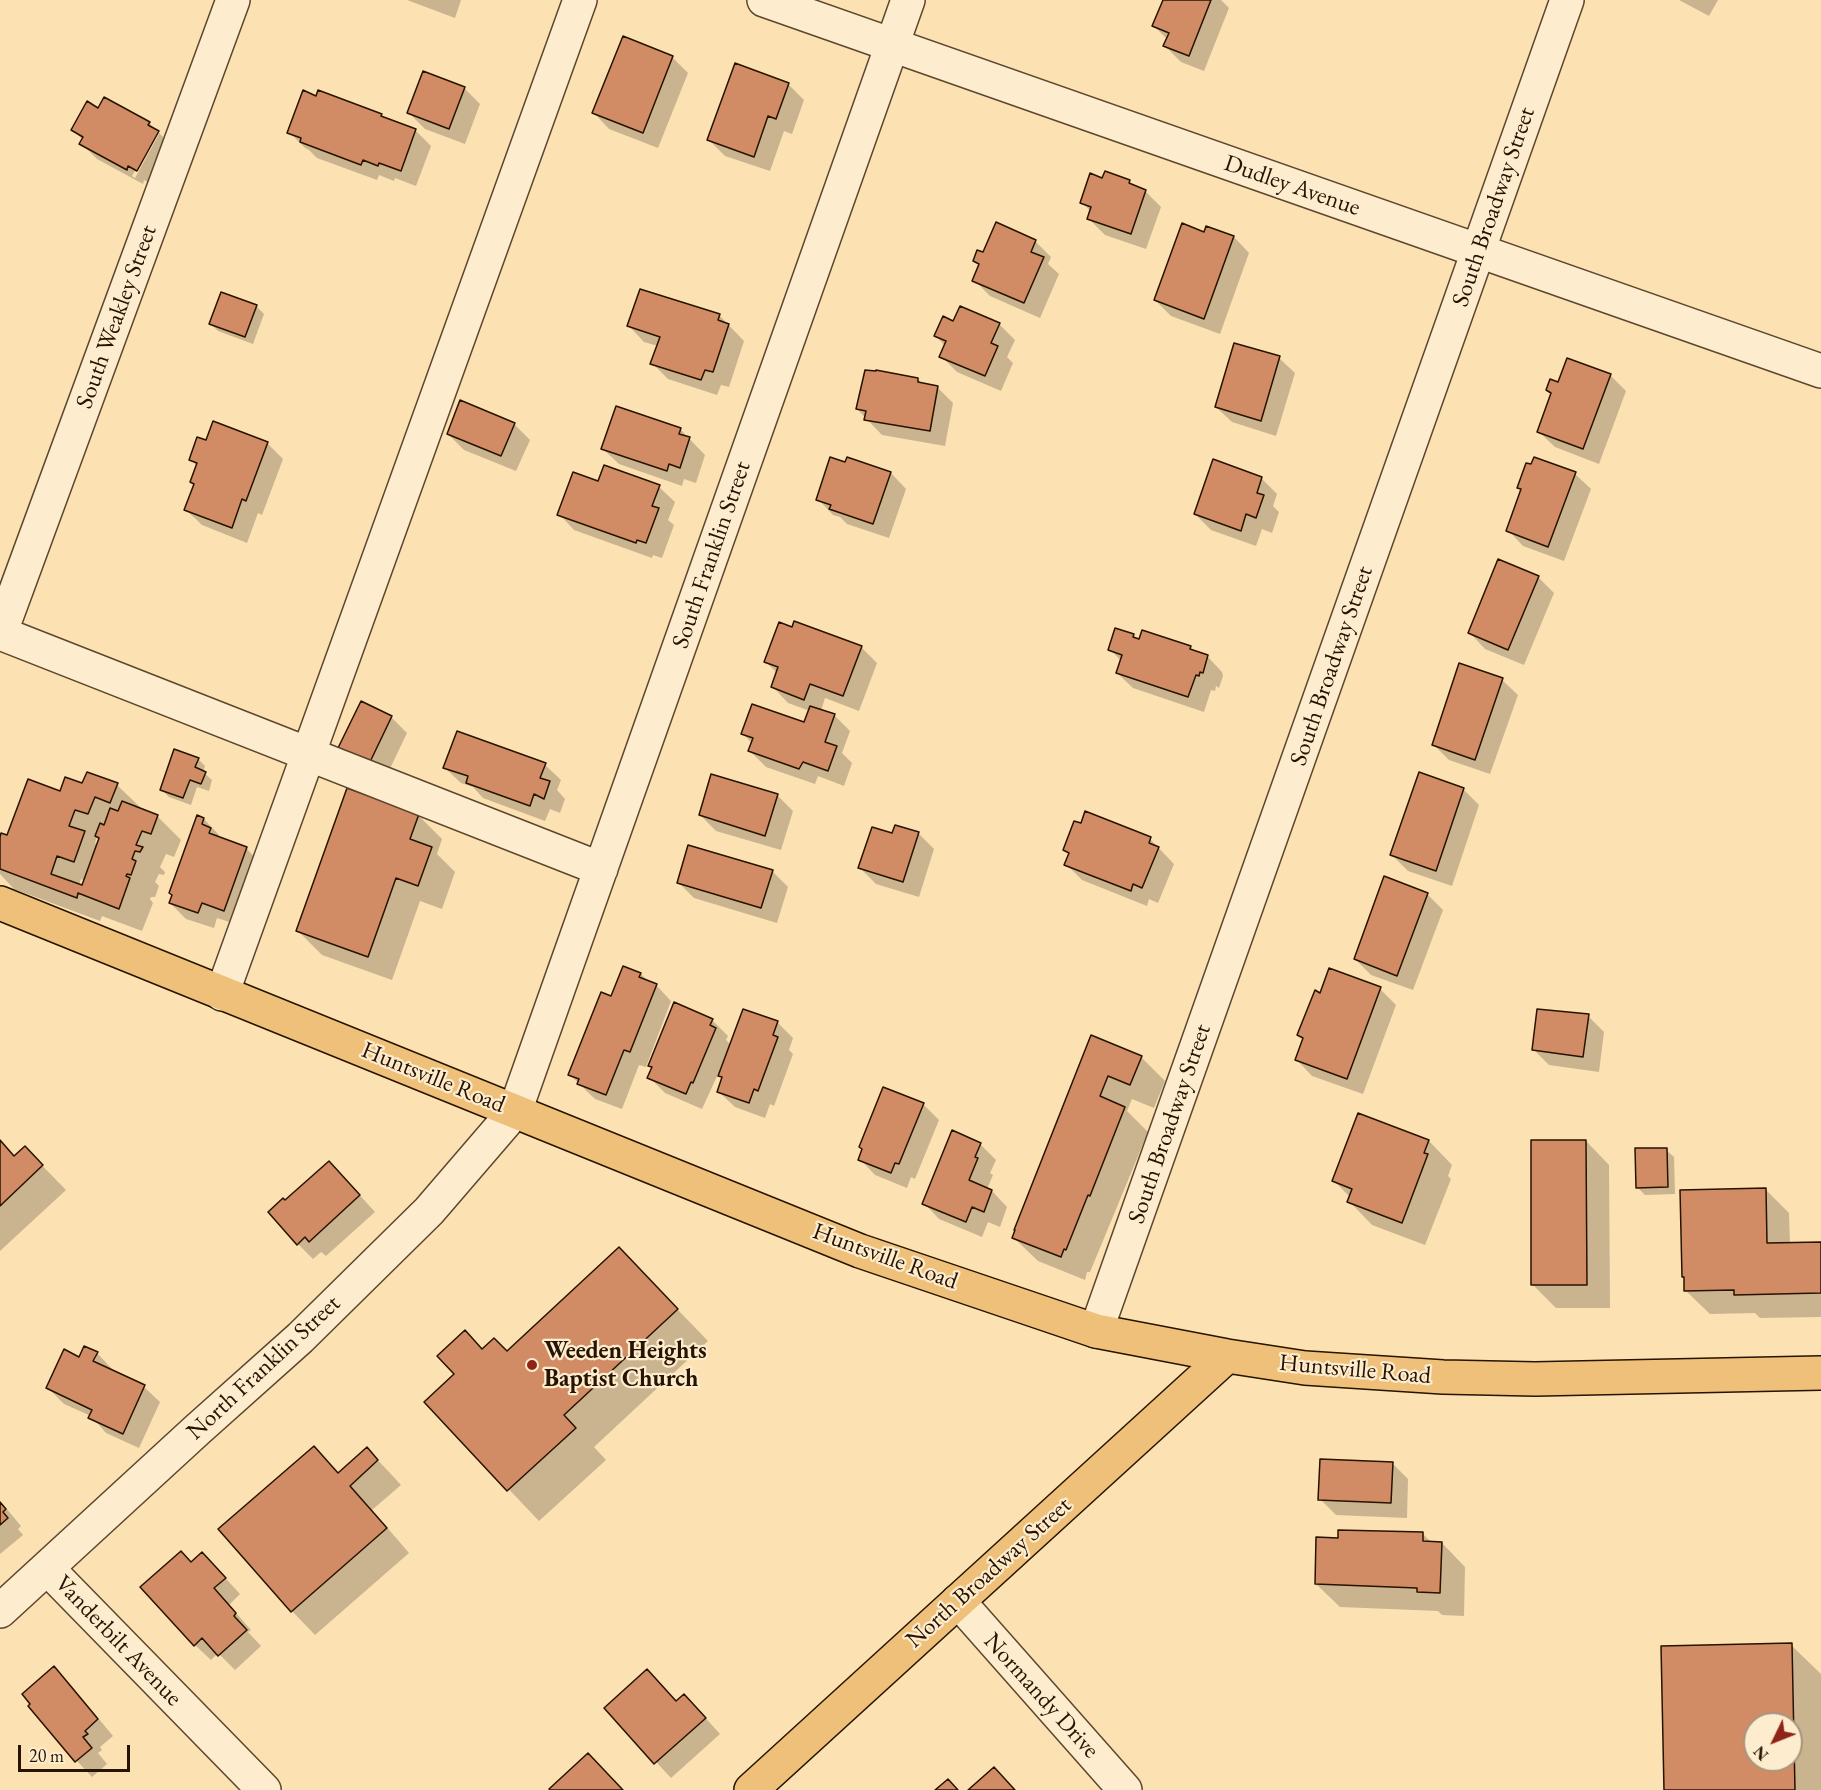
<!DOCTYPE html>
<style>
body{margin:0}
#map{position:relative;width:1821px;height:1790px;overflow:hidden;background:#fce1b3;font-family:"EB Garamond",serif}
canvas{display:block}
.north{position:absolute;left:1743px;top:1712px;width:60px;height:60px;box-sizing:border-box;background:#fdecce;border:2px solid #a7957c;border-radius:50%;rotate:227deg;font-size:16px;font-weight:700;line-height:24px;text-align:center;color:#261300}
.north::after{content:'';display:block;margin:auto;width:21px;height:27px;background:#8f2418;clip-path:polygon(50% 0,100% 100%,50% 72%,0 100%)}
.scale{position:absolute;left:18px;top:1745px;width:112px;height:27px;box-sizing:border-box;border:3px solid #261300;border-top:0;padding-left:8px;font-size:18px;line-height:21px;white-space:nowrap;color:#261300;-webkit-text-stroke:4px #fdecce;paint-order:stroke}
</style>
<div id="map">
<canvas width="1821" height="1790"></canvas>
<div class="north">N</div>
<div class="scale">20 m</div>
</div>
<script>
const g = document.querySelector('canvas').getContext('2d');
g.lineJoin = 'round';
function paint(path, color) { g.fillStyle = color; g.fill(path, 'evenodd'); }
function trace(path, color, width, dash) { g.strokeStyle = color; g.lineWidth = width; g.lineCap = dash ? 'butt' : 'round'; g.setLineDash(dash || []); g.stroke(path); }
function write(font, color, halo, rows, align = 'center') {
  g.font = font + ' "EB Garamond",serif'; g.lineWidth = 4.5; g.setLineDash([]); g.textBaseline = 'middle'; g.strokeStyle = halo; g.fillStyle = color; for (const [text, x, y, turn = 0] of rows) {
    g.save(); g.translate(x, y); g.rotate((+turn || 0) * Math.PI / 180); g.textAlign = isNaN(turn) ? turn : align; if (halo) g.strokeText(text, 0, 0); g.fillText(text, 0, 0); g.restore();
  }
}
paint(new Path2D(`
 M407 0H461L455 18Z
 M1164 0H1221L1229 8 1204 71 1181 62 1165 46 1168 40 1154 26Z
 M1679 0H1718L1709 16Z
 M672 57 688 73 658 148 609 129 594 113Z
 M788 84 804 100 792 134 784 131 770 171 725 156 709 140Z
 M464 88 480 104 465 144 425 129 409 113Z
 M317 98 381 115 385 119 415 130 431 146 416 186 395 178 394 181 379 175 377 180 317 158 309 150 305 148 289 132Z
 M99 110 149 123 174 148 153 185 144 180 143 184 97 159 81 143 83 140 73 130ZM157 132 159 134 135 178 132 176Z
 M1103 180 1129 181 1135 187 1145 191 1161 207 1146 249 1105 235 1089 219 1091 212 1082 202Z
 M1205 234 1234 237 1249 253 1220 334 1171 316 1155 300Z
 M1035 241 1051 257 1048 264 1059 274 1040 318 990 296 974 280 980 266 975 261 984 254Z
 M256 306 264 314 253 344 218 331 211 324Z
 M719 315 744 341 729 387 721 385 717 395 668 379 652 363 658 346 644 342 629 326Z
 M954 323 999 324 1015 340 1007 357 1013 363 1001 391 957 372 941 356 945 346 936 336Z
 M1279 358 1295 373 1276 436 1232 422 1216 407Z
 M1610 375 1626 391 1599 464 1555 447 1539 432 1552 395 1547 390 1559 384Z
 M918 379 923 385 937 387 953 403 945 446 882 435 857 409Z
 M514 424 530 440 516 471 464 450 448 434Z
 M680 429 705 455 696 483 684 479 682 486 619 464 603 449Z
 M207 442 267 443 283 459 262 515 258 513 247 543 202 525 186 510 195 485 192 482 197 466 190 459Z
 M848 459 891 473 906 489 889 538 847 524 840 517 833 515 818 499 846 464Z
 M1575 474 1591 489 1564 561 1523 546 1508 530 1522 491 1518 488Z
 M1261 478 1277 494 1273 506 1279 512 1272 533 1262 529 1256 546 1211 530 1195 514Z
 M599 483 659 487 675 502 668 520 674 525 662 558 653 555 652 558 574 530 559 514Z
 M1538 577 1554 593 1524 665 1485 649 1470 633Z
 M1116 630 1134 636 1140 642 1190 648 1195 652 1207 656 1222 672 1223 676 1219 688 1216 686 1215 691 1211 690 1204 712 1133 688 1117 673 1121 661 1110 649Z
 M861 647 877 663 859 711 825 698 821 711 834 715 850 731 842 753 852 763 844 786 818 776 815 784 766 767 750 751 753 744 743 734 805 724 810 711 788 703 773 687 777 673 766 662Z
 M1502 680 1518 695 1490 774 1449 760 1434 745Z
 M391 717 407 733 385 779 355 765Z
 M198 759 205 766 203 772 212 780 209 791 197 787 191 805 169 797 161 789Z
 M545 765 561 780 557 790 565 799 560 813 550 809 545 821 483 798 473 787 461 783 445 768Z
 M83 785H117L141 808 157 816 181 840 174 857 166 854 160 867 165 872 164 875 159 874 155 882 159 886 155 897H151L150 899 153 903 142 931 102 916 100 921 14 889 0 874V841L7 837 61 793ZM97 837 100 840 98 846 95 843ZM81 879 85 881 83 887 79 885Z
 M1463 789 1479 805 1452 886 1408 871 1392 855Z
 M777 795 793 811 781 850 716 831 700 815Z
 M418 815 442 839 437 854 455 872 442 909 420 901 392 980 322 955 298 931Z
 M204 819 219 835 218 838 246 848 261 864 239 925 217 918 214 928 186 919 170 903Z
 M918 833 934 849 919 897 876 884 860 868 893 835Z
 M1150 839 1174 864 1158 903 1149 899 1147 906 1082 880 1066 864 1070 855 1065 850Z
 M772 871 788 887 777 923 694 898 679 883Z
 M1427 894 1443 910 1413 990 1371 975 1355 959Z
 M623 968 641 974 649 982 656 985 671 1001 646 1067 639 1065 622 1109 595 1099 570 1075 611 998Z
 M1380 989 1396 1005 1363 1094 1312 1076 1297 1060 1304 1040 1299 1035 1321 995Z
 M744 1011 778 1023 793 1038 789 1050 793 1054 774 1106 770 1104 765 1118 735 1107 719 1092 723 1079 718 1074 702 1109 665 1093 649 1077 653 1069 649 1066 712 1020 728 1036 726 1040 731 1045Z
 M1588 1016 1604 1032 1599 1072 1549 1065 1533 1049Z
 M1092 1037 1141 1057 1165 1081 1154 1108 1132 1099 1127 1111 1148 1132 1090 1272H1087L1085 1280 1038 1261 1014 1238Z
 M923 1104 939 1120 915 1179 911 1177 907 1188 875 1175 860 1159Z
 M1359 1114 1429 1141 1452 1165 1448 1176 1451 1179 1425 1245 1372 1225 1349 1201 1350 1197 1334 1181Z
 M1586 1141 1609 1165 1610 1308H1556L1533 1285Z
 M0 1142 15 1157 25 1148 66 1190 0 1251Z
 M980 1144 996 1160 990 1173 993 1175 987 1189 992 1191 1007 1207 1000 1227 988 1222 982 1237 939 1219 924 1203Z
 M1666 1150 1674 1157 1675 1194 1645 1195 1637 1187Z
 M345 1179 375 1212 326 1256 321 1252 313 1259 298 1244 285 1202Z
 M1765 1189 1789 1213 1790 1244 1821 1243V1317L1760 1318 1755 1313 1710 1314 1686 1291Z
 M619 1249 708 1341 594 1447 606 1460 539 1521 426 1402 456 1374 465 1332 483 1350 507 1353Z
 M97 1353 112 1369 111 1371 144 1387 160 1402 139 1448 106 1433 91 1416 64 1404 48 1388 80 1359Z
 M314 1448 339 1473 367 1449 390 1473 401 1485 372 1510 409 1553 315 1635 292 1611Z
 M1392 1463 1408 1479 1407 1518 1336 1515 1320 1499Z
 M0 1501 21 1526 18 1529 23 1535 0 1554Z
 M1423 1534 1432 1543H1442L1465 1567 1464 1616 1442 1615 1438 1611 1340 1607 1316 1584 1340 1539Z
 M192 1564 218 1570 240 1594 229 1605 251 1630 248 1632 261 1646 235 1670 218 1653 211 1660 195 1645Z
 M1791 1645 1821 1674V1790H1665ZM1755 1724H1791V1760H1755Z
 M54 1668 70 1684 113 1736 100 1747 102 1750 98 1753 107 1764 92 1777 77 1761 30 1706Z
 M606 1708 700 1712 720 1734 671 1778Z`), '#0003');
const building = new Path2D(`
 M1163 0H1211L1189 56 1163 46 1169 33 1152 26Z
 M623 36 673 56 643 133 592 113Z
 M735 63 789 83 776 119 768 116 754 157 707 140Z
 M423 71 465 87 449 129 407 113Z
 M303 90 316 96 318 90 382 114 381 116 416 129 401 171 379 163 378 166 363 160 361 165 300 142 301 138 287 133Z
 M104 97 150 122 148 125 159 131 137 171 128 166 127 170 79 144 83 137 71 130 87 101 98 108Z
 M1105 171 1130 180 1129 183 1146 190 1131 234 1087 219 1091 207 1080 203 1090 173 1102 178Z
 M996 222 1036 240 1031 252 1044 257 1024 303 972 281 979 264 973 261 977 250 983 252Z
 M1182 223 1204 232 1206 226 1234 236 1204 319 1154 300Z
 M640 289 720 314 718 320 729 324 713 372 705 370 701 380 650 364 660 337 627 326Z
 M221 292 257 305 245 337 209 324Z
 M960 306 1000 323 991 343 998 346 985 376 939 357 946 341 934 336 943 316 953 321Z
 M1234 343 1280 356 1261 421 1215 407Z
 M1567 358 1611 374 1583 449 1537 432 1551 393 1546 390 1550 379 1558 382Z
 M865 370 876 371V370L918 378V382L938 386 930 431 864 420 866 411 856 409Z
 M460 400 515 423 501 456 447 434Z
 M616 406 681 428 679 434 690 437 680 468 669 464 667 471 601 449Z
 M213 421 268 442 246 501 242 499 232 528 184 510 194 484 190 482 197 463 189 460 197 437 206 440Z
 M830 457 845 462 847 457 891 472 873 524 829 509 831 505 816 500Z
 M1534 457 1576 472 1548 547 1506 531 1521 489 1517 488 1526 463 1531 464Z
 M1213 459 1262 477 1257 493 1264 495 1256 518 1246 514 1241 531 1194 514Z
 M604 465 660 485 652 506 659 508 646 543 637 540 636 543 557 515 573 472 598 481Z
 M1498 559 1539 576 1508 650 1468 633Z
 M794 621 862 646 843 696 810 684 804 700 771 687 778 667 764 662 779 622 792 627Z
 M1115 628 1134 634 1133 637 1139 639 1142 630 1191 646 1190 649 1208 655 1203 673 1200 672 1199 676 1196 675 1188 697 1116 673 1122 655 1108 650Z
 M1459 663 1503 678 1475 760 1432 745Z
 M361 701 392 716 369 764 337 750Z
 M752 704 804 722 810 706 835 714 825 742 837 746 828 771 803 762 799 769 748 751 753 738 741 734Z
 M457 731 546 763 540 778 550 781 544 799 534 794 530 806 466 783 468 776 443 768Z
 M174 749 199 758 195 767 206 772 201 784 190 780 183 798 160 790Z
 M87 772 118 783 110 803 95 797 88 814 75 810 69 826 85 831 74 862 57 856 51 874 82 885 99 838 95 836 100 823 104 825 110 808 118 811 122 801 158 815 151 834 142 831 136 845 143 847 140 852 135 851 132 859 136 861 131 875 127 874 126 876 130 878 119 909 78 893 77 898 0 869V837L1 833 7 835 28 779 60 791 65 777 82 783Z
 M1419 772 1464 788 1436 871 1390 855Z
 M711 774 778 794 765 836 699 815Z
 M347 788 419 814 410 839 432 847 418 886 396 878 368 957 296 931Z
 M1085 811 1151 837 1149 843 1159 847 1142 888 1133 884 1131 891 1064 865 1069 853 1063 850 1074 821 1081 823Z
 M197 815 204 818 202 824 211 828 209 833 247 847 224 911 202 903 198 913 169 903 172 895 169 893Z
 M895 825 919 832 903 882 858 868 872 827 892 833Z
 M688 845 773 870 761 908 677 883Z
 M1384 876 1428 893 1397 976 1354 959Z
 M623 966 641 973 639 977 657 984 630 1052 624 1050 606 1095 577 1084 579 1079 568 1075 601 992 611 996Z
 M1329 968 1381 987 1347 1079 1295 1060 1303 1038 1297 1035 1315 990 1320 993Z
 M674 1002 713 1019 710 1025 716 1028 693 1083 691 1082 686 1094 647 1078 652 1067 648 1066Z
 M743 1009 778 1021 773 1035 778 1037 758 1091 754 1089 749 1103 717 1092 722 1077 718 1076Z
 M1537 1009 1589 1014 1583 1057 1532 1050Z
 M1091 1035 1142 1056 1130 1085 1108 1076 1100 1096 1125 1107 1090 1196 1088 1195 1066 1250 1064 1249 1061 1257 1012 1238 1015 1230H1014Z
 M883 1087 924 1103 899 1164 895 1163 891 1173 858 1160 862 1149 859 1147Z
 M1358 1113 1429 1140 1424 1153 1428 1154 1402 1223 1347 1202 1352 1189 1332 1181Z
 M952 1130 981 1143 975 1157 978 1158 969 1180 992 1190 984 1212 972 1207 966 1222 922 1204Z
 M0 1140 14 1156 25 1146 43 1165 0 1206Z
 M1531 1140H1586L1587 1285H1531Z
 M1635 1148H1667L1668 1187 1636 1188Z
 M329 1161 360 1195 309 1242 305 1237 297 1245 268 1212 283 1198 285 1200Z
 M1766 1188 1767 1243 1821 1242V1293L1734 1295V1290L1684 1291V1277H1682L1680 1190Z
 M619 1247 678 1309 564 1415 576 1428 507 1491 424 1402 454 1374 437 1356 465 1330 482 1349 494 1338 507 1351Z
 M84 1346 98 1352 93 1361 145 1385 123 1434 88 1418 92 1410 46 1388 64 1349 79 1357Z
 M314 1446 338 1473 367 1447 378 1460 350 1486 387 1528 291 1612 218 1529Z
 M1320 1459 1393 1462 1391 1503 1318 1500Z
 M0 1502 6 1509 3 1512 8 1518 0 1525Z
 M1338 1530 1423 1532V1541L1442 1542 1440 1593 1417 1592V1588L1315 1584 1316 1537 1338 1538Z
 M181 1551 191 1562 202 1552 226 1578 214 1588 236 1613 234 1616 247 1630 218 1656 202 1638 194 1646 140 1587Z
 M1792 1643 1795 1790H1664L1661 1646ZM1755 1724H1791V1760H1755Z
 M54 1666 98 1719 85 1731 88 1734 83 1737 92 1748 75 1762 28 1706 30 1704 22 1694Z
 M647 1669 676 1701 684 1694 706 1718 654 1764 604 1708Z
 M588 1753 623 1790H550L549 1789Z
 M994 1767 1015 1790H968Z
 M948 1779 958 1790H935Z`);
paint(building, '#d18c66');
trace(building, '#261300', 1.5);
const minor = new Path2D(`
 M764 0 1821 371
 M0 633 601 869
 M0 634 233 0
 M222 994 580 0
 M1096 1331 1567 0
 M47 1568 264 1790
 M958 1601 1125 1790
 M0 1611 197 1430 300 1338 429 1211 515 1111 908 0`);
const major = new Path2D(`
 M0 903 860 1251 1096 1331 1227 1356 1305 1368 1443 1377 1535 1379 1821 1373
 M751 1790 1227 1356`);
trace(minor, '#5c462d', 36);
trace(major, '#261300', 36);
trace(minor, '#fdecce', 33);
trace(major, '#eec07a', 33);
for (const [x, y, r, color] of [
 [532,1365,6,"#8f2418"]
]) { const dot = new Path2D(); dot.arc(x, y, r, 0, 2 * Math.PI); g.fillStyle = color; g.fill(dot); trace(dot, '#fdecce', 2); }
write('24px', '#261300', '#fdecce', [
 ["Dudley Avenue",1292,186,19],
 ["South Broadway Street",1494,207,-71],
 ["South Weakley Street",117,317,-70],
 ["South Franklin Street",712,555,-71],
 ["South Broadway Street",1332,666,-71],
 ["Huntsville Road",433,1078,22],
 ["South Broadway Street",1170,1124,-71],
 ["Huntsville Road",885,1257,20],
 ["North Franklin Street",264,1368,-43],
 ["Huntsville Road",1355,1370,5],
 ["North Broadway Street",989,1573,-42],
 ["Vanderbilt Avenue",118,1641,46],
 ["Normandy Drive",1041,1696,48]
]);
write('bold 24px', '#261300', '#fdecce', [
 ["Weeden Heights",544,1351],
 ["Baptist Church",544,1379]
], 'left');
</script>
